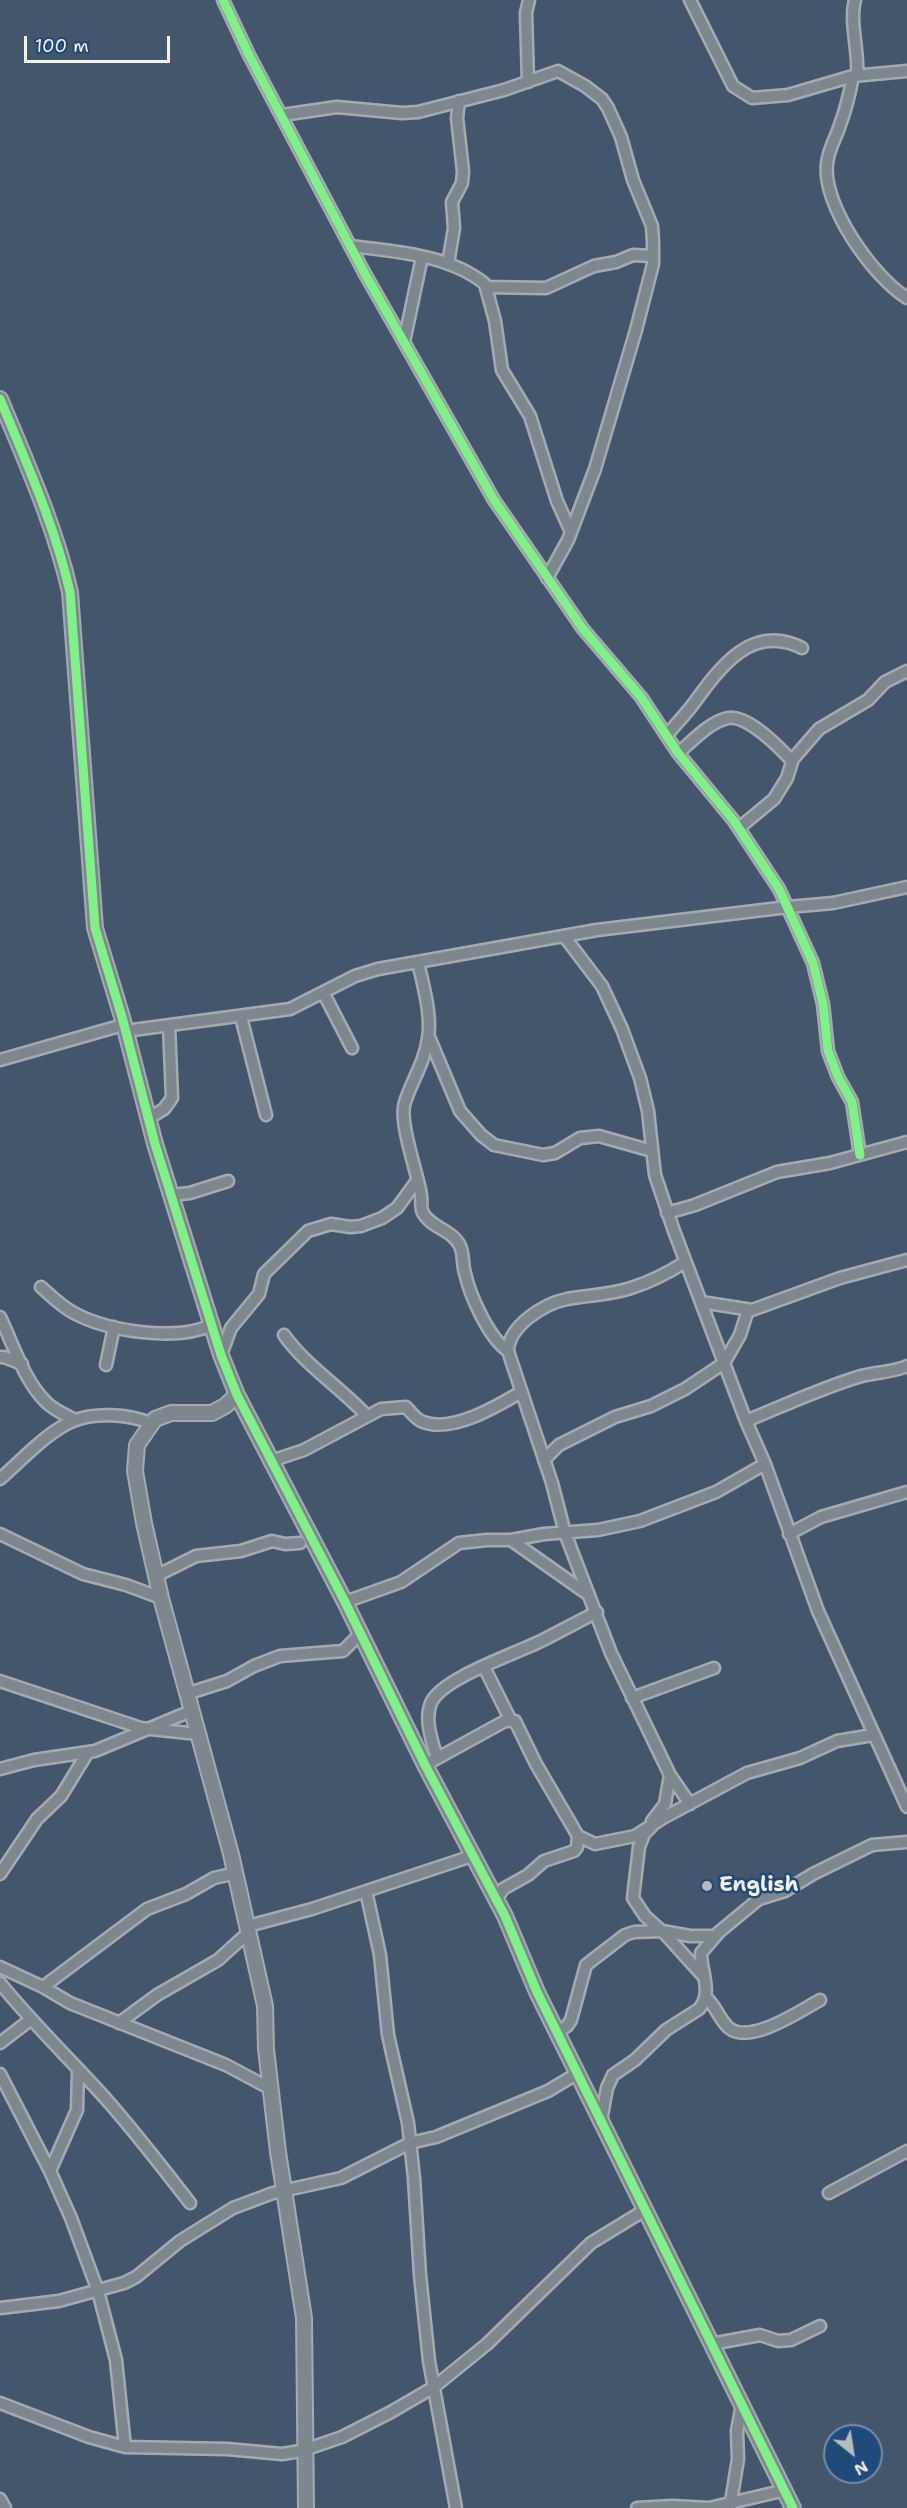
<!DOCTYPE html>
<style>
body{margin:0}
#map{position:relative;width:907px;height:2508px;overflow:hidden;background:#44566c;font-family:"Shantell Sans",sans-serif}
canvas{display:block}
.north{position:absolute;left:823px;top:2424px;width:60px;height:60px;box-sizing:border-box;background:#1f4a7a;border:2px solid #748da6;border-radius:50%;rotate:150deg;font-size:16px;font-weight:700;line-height:24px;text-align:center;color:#f4f1e8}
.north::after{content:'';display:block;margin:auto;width:21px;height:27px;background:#b6bbbd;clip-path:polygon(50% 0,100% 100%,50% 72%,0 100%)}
.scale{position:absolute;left:24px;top:36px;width:146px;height:27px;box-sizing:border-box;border:3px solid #f4f1e8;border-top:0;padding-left:8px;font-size:18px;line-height:21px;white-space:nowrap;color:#f4f1e8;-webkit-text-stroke:4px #1f4a7a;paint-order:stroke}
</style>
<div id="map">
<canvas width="907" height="2508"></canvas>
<div class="north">N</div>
<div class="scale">100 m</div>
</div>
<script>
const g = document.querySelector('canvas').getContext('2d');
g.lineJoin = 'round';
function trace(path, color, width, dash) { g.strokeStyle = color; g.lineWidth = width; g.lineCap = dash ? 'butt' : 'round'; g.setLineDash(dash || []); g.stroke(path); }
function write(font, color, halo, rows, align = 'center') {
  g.font = font + ' "Shantell Sans",sans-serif'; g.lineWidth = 5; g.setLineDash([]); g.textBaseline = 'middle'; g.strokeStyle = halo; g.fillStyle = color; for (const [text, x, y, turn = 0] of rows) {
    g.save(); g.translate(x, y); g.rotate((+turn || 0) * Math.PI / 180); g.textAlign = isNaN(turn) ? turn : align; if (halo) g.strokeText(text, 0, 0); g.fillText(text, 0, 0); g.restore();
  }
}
const minor = new Path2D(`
 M223 0 249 55 365 274 494 500 583 629 641 697 678 753 734 821 779 889 813 963 823 1004 828 1051 838 1077 852 1102 860 1155
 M690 0 733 86 752 98 788 95 853 76 907 71
 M855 0C849 21 859 51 857 75
 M853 76C850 92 846 109 840 125 836 138 828 150 827 164 822 205 873 277 907 298
 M528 82 526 13 529 0
 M282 115 337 107 402 113 418 112 504 90 558 71 585 86 602 99 608 108 621 137 633 180 652 226 653 242V264L636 330 595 469 568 540 547 578
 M350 246C394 251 450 255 485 284L495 321 502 370 530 416 557 501 571 532
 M448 264 454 228 452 202 462 183 463 171 457 118 459 101
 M487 287 546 288 594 266 616 262 633 255 653 256
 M404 342 422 257
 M667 735C676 724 686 714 694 703 721 666 752 623 802 648
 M678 753C692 742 709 722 728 718 747 714 780 748 792 761
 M739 828 774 799 787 778 793 759 819 729 868 700 885 682 907 671
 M564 936 602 986 622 1029 640 1078 648 1111 655 1175 674 1231 746 1421 765 1464 818 1611 907 1807
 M418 962C423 985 432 1015 428 1038 425 1062 412 1080 405 1102 398 1121 418 1174 421 1195 422 1201 420 1208 423 1213 431 1228 453 1230 460 1246 464 1254 462 1264 465 1273 470 1296 489 1338 508 1351
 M324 994 352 1048
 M241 1017 266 1115
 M125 1031 290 1009 355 976 378 969 597 930 788 907 833 903 907 887
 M429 1037 460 1111 481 1135 494 1145 543 1155 555 1153 580 1138 599 1136 652 1151
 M0 1060 123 1025
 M149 1118 164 1109 172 1098 169 1025
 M171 1195 190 1193 228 1181
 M667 1213 695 1205 777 1172 830 1163 907 1142
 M685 1262C668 1273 650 1282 631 1288 610 1295 589 1295 567 1299 543 1304 509 1326 508 1351L552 1483 565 1533 611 1653 670 1775 690 1804
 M41 1287C51 1296 62 1307 74 1313 107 1331 177 1342 211 1325
 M701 1302 752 1310 840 1278 907 1260
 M0 1317C14 1346 24 1381 47 1403 54 1410 66 1415 75 1420
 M284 1335C306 1366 340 1387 366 1415
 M221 1355 231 1328 259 1294 264 1274 308 1231 331 1224 350 1227 361 1226 382 1218 397 1208 416 1182
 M0 1357H4L22 1364
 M106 1365 114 1327
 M746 1421C783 1406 819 1389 858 1377 874 1372 891 1373 907 1366
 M544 1460 559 1445 615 1417 651 1406 685 1389 724 1363 740 1335 748 1310
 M271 1461 304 1450 381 1409 406 1407C411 1412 416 1420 423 1422 452 1433 496 1407 521 1392
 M0 1479C21 1461 48 1431 73 1421 95 1412 129 1414 150 1423
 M0 1534 83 1574 126 1585 161 1598
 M789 1534 821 1517 907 1492
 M511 1540 589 1595
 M156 1576 196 1556 241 1551 272 1541 285 1544 300 1543
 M345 1602 401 1582 459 1543 487 1540H511L544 1534 598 1530 640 1521 716 1492 765 1464
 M484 1667 510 1719
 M0 1681 141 1728 198 1734
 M186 1694 227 1681 254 1666 280 1656 343 1651 361 1633
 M632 1698 714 1668
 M437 1758C432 1741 424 1720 431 1703 441 1678 518 1653 543 1640 561 1631 579 1621 597 1612
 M425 1765 505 1721H515L536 1764 578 1836 595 1844 635 1836 663 1818 747 1773 800 1758 837 1741 873 1735
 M0 1769 34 1760 95 1751 191 1711
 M670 1775 665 1804 652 1821V1826L644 1834 639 1847 633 1898 645 1916 666 1935 703 1976
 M0 1874 37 1819 61 1796 88 1752
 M366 1891 380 1955 388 2035 408 2123 414 2178 420 2275 429 2361 456 2508
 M496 1900 503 1889 528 1875 544 1861 574 1851 577 1847 578 1836
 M248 1926 312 1909 472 1856
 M0 1967 43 1987 70 2003 226 2065 271 2089
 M0 1983C33 2024 71 2060 106 2099 135 2132 163 2168 190 2203
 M43 1987 147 1909 186 1894 214 1878 236 1873
 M706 1998C716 2005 719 2020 729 2028 750 2045 800 2011 820 2000
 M119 2023 157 1995 218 1960 250 1931
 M558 2032 567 2026 571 2020 586 1965 625 1935 634 1932 662 1931 690 1936H714
 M0 2043 30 2020
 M0 2074 50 2171 71 2218 98 2291 116 2360 125 2447
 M601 2121 607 2088 613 2075 635 2060 666 2030 699 2009C713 1993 701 1972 701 1953L719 1932 759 1899 785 1891 813 1874 872 1845 907 1842
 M50 2171 77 2110 78 2071
 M829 2193 907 2151
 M0 2308 59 2301 124 2283 136 2277 180 2241 233 2208 273 2193 341 2178 410 2143 436 2137 548 2091 578 2073
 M711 2344 760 2335 778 2341 791 2340 820 2326
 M0 2403 89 2437 125 2447 227 2449 282 2454 301 2451 342 2437 391 2412 434 2387 487 2344 591 2243 645 2210
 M0 2499 5 2508
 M637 2508 672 2506 709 2508 777 2492 783 2488
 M730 2508 738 2459 737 2431 742 2404`);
const tertiary = new Path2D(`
 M0 399C26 462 55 526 70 592L95 928 122 1017 155 1144 221 1355 237 1395 345 1602 425 1765 505 1916 537 1992 793 2508
 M237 1395 225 1406 212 1413H171L155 1419 137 1445 135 1471 144 1523 161 1598 231 1854 265 2006 266 2049 278 2152 304 2318 306 2508`);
trace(minor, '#a3aab2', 15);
trace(tertiary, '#a3aab2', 18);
trace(minor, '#7e878e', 10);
trace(tertiary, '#7e878e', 14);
trace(new Path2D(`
 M223 0 249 55 365 274 494 500 583 629 641 697 678 753 734 821 779 889 813 963 823 1004 828 1051 838 1077 852 1102 860 1155
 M0 399C26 462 55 526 70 592L95 928 122 1017 155 1144 221 1355 237 1395 345 1602 425 1765 505 1916 537 1992 793 2508`), '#82f089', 9);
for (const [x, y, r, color] of [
 [707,1886,6,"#b6bbbd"]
]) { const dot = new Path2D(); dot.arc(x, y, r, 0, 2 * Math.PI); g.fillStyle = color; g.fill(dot); trace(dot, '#1f4a7a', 2); }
write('bold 21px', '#f4f1e8', '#1f4a7a', [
 ["English",719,1886]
], 'left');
</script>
